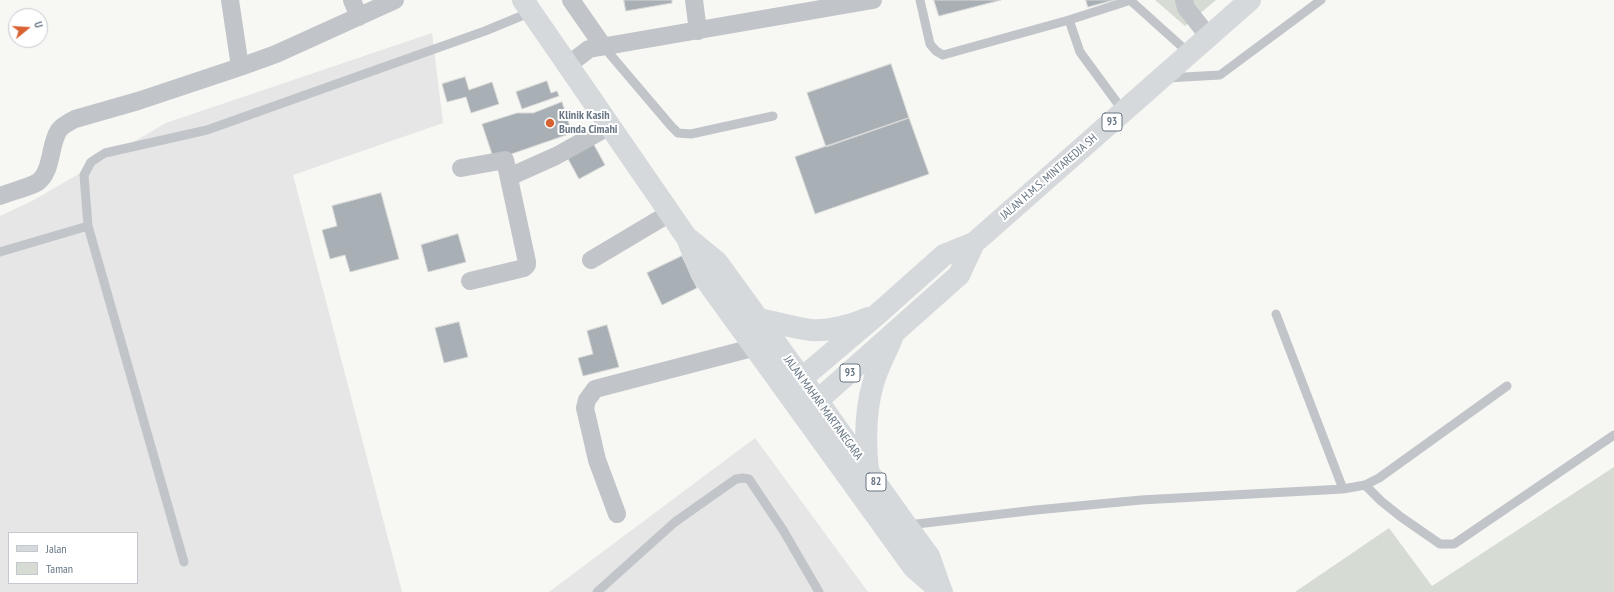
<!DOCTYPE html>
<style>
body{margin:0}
#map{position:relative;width:1614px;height:592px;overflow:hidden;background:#f7f7f4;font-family:"PT Sans Narrow",sans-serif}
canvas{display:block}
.legend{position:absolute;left:8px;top:532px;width:130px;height:52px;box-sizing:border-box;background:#fff;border:1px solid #c3c8ce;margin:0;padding:5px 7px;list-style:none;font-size:12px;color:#687684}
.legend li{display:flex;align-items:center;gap:8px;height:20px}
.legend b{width:20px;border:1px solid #c3c8ce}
.north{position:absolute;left:8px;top:8px;width:40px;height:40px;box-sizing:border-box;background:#fff;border:1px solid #c3c8ce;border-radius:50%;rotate:72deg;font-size:11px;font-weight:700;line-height:16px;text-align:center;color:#687684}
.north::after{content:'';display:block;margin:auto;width:14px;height:18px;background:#d96232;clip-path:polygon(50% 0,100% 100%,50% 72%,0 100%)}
</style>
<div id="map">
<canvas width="1614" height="592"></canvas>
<ul class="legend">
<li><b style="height:5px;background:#d5d9dc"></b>Jalan</li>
<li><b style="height:11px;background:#d6dcd4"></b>Taman</li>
</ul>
<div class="north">U</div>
</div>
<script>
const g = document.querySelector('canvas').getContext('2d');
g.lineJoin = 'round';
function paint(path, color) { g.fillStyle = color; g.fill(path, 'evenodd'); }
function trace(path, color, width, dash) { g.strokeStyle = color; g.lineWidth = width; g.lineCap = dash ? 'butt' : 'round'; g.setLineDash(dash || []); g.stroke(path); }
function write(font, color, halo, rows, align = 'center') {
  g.font = font + ' "PT Sans Narrow",sans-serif'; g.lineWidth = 4; g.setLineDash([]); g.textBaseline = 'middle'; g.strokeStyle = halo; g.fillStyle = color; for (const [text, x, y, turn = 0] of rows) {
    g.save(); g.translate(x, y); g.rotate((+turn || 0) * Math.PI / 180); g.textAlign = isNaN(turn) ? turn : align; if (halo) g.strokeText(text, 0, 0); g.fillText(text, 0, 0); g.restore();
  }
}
paint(new Path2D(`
 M432 33 443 123 293 175 402 592H0V216L34 200 166 123ZM9 533H137V583H9Z
 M755 438 868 592H549Z`), '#e5e6e5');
paint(new Path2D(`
 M1155 0H1216L1185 26Z
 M1614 467V592H1295L1389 528 1432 586Z`), '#d6dcd4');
const building = new Path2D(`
 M624 0H672V3L626 11Z
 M934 0H1001L939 16Z
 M1086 0H1114L1088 7Z
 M891 64 909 118 826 147 807 93Z
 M465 77 469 90 492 82 499 104 471 113 466 97 447 102 442 84Z
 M547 81 551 93 557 91 559 96 522 109 516 92Z
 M562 102 572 133 494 160 482 124 517 113H533Z
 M909 118 929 174 815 214 795 157Z
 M593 143 605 165 579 179 567 157Z
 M381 193 399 259 350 272 345 255 330 259 322 230 337 226 332 206Z
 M458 234 466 262 428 272 421 245Z
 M682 256 697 288 662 305 647 273Z
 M459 322 468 357 444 363 435 328Z
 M607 325 619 367 583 376 578 358 593 354 587 331Z`);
paint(building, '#a8afb5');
trace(building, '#d8d9d7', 1);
trace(new Path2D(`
 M920 0 930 44 936 51 943 55 1069 20 1131 0
 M1131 1 1190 54
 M1069 20 1080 52 1124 112
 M603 46 671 126 678 133 691 134 773 116
 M1167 78 1220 75 1321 0
 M0 252 88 226
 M1276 314 1343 489
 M1365 485 1381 501 1401 517 1440 544H1454L1614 435
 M908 525 1036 510 1141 500 1343 489 1365 485 1379 478 1507 386
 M184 562 88 226 84 175 91 162 105 153 207 130 485 31 531 12
 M597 592 675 522 736 479 743 478 749 479 783 530 819 592`), '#c1c4c8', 9);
trace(new Path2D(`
 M230 0 240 67
 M352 0 359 17
 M571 0 603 46
 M694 0 698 31
 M1184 0 1186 8 1209 37
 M568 65 589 49 873 0
 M461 168 505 160 527 262V265L524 268 470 281
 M509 177 556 156 610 126
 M0 196C10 192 30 187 38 182 53 170 49 145 59 130 63 125 69 122 75 119L138 101 240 67 276 54 395 0
 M591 260 670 213
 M617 514 597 460 585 408 587 400 595 389 756 347`), '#c1c4c8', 18);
trace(new Path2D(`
 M523 0 687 238 701 273 914 568 942 592
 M689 239 717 262 802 379 906 525 929 556 941 590
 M759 319C776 322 793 328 811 330 829 331 851 326 868 318
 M787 391 880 312 944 255 974 243 1250 0
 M807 410 959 275 974 243
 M868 471C865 442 865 411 873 384 877 368 886 353 892 338`), '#d5d9dc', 22);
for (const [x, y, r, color] of [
 [550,123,5,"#d96232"]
]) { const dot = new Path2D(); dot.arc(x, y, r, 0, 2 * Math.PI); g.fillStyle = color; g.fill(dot); trace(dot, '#fff', 1.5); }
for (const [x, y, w] of [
 [1112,122,20],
 [850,373,20],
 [876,482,20]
]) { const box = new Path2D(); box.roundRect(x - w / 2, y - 9, w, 18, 3); g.fillStyle = '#fff'; g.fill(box); trace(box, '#687684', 1); }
write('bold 11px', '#687684', null, [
 ["93",1112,122],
 ["93",850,373],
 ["82",876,482]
]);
write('bold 12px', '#687684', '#fff', [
 ["Klinik Kasih",559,116],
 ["Bunda Cimahi",559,130]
], 'left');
write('12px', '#687684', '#fff', [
 ["JALAN H.M.S. MINTAREDJA SH",1049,177,-41],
 ["JALAN MAHAR MARTANEGARA",823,408,54]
]);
</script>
